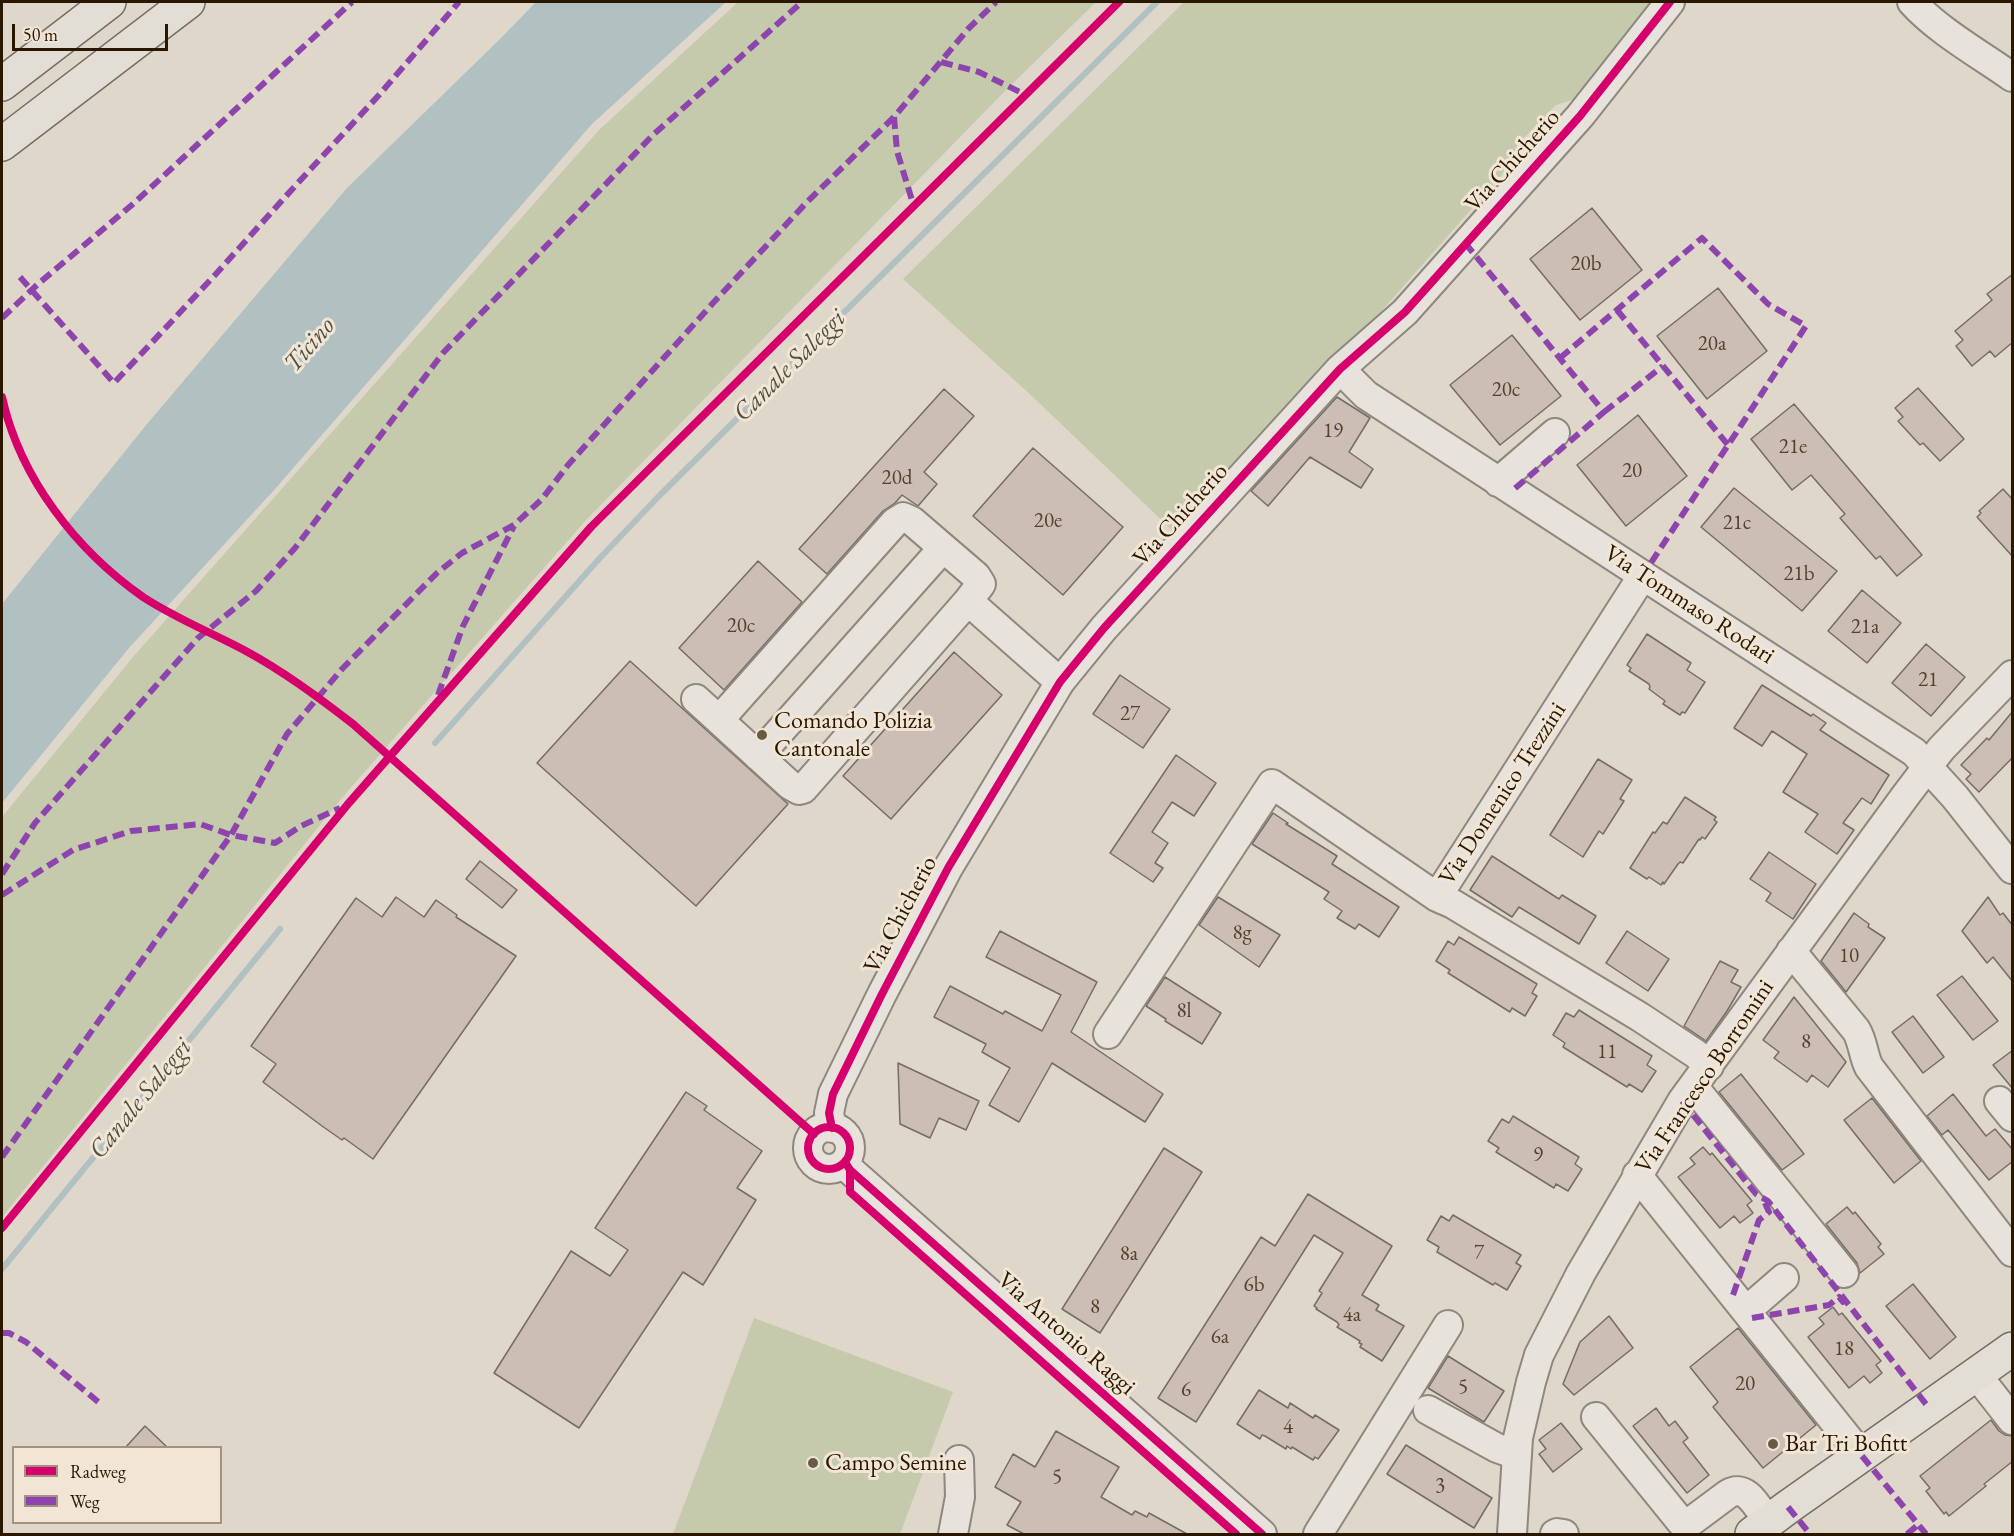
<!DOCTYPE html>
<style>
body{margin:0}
#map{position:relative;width:2014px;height:1536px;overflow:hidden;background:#dfd7c9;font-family:"EB Garamond",serif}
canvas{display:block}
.frame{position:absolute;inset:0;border:3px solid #2a1700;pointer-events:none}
.legend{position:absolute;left:12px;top:1446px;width:210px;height:78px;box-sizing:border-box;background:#f1e6d5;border:2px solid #a19380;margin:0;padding:8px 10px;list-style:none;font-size:18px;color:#2a1700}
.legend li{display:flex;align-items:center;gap:12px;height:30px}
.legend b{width:30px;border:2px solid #a19380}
.scale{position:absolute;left:12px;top:24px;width:156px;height:27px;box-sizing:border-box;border:3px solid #2a1700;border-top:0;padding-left:8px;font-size:18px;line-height:21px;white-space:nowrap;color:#2a1700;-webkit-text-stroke:4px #f1e6d5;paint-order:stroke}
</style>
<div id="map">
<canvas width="2014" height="1536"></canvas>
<div class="frame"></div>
<ul class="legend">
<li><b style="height:8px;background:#d6006c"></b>Radweg</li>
<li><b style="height:8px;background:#8e44ad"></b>Weg</li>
</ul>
<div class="scale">50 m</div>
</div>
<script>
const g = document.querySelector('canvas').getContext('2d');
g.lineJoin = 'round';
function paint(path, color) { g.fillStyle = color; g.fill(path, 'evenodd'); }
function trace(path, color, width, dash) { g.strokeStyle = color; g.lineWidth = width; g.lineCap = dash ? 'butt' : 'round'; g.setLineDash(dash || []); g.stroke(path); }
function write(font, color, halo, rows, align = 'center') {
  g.font = font + ' "EB Garamond",serif'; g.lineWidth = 6; g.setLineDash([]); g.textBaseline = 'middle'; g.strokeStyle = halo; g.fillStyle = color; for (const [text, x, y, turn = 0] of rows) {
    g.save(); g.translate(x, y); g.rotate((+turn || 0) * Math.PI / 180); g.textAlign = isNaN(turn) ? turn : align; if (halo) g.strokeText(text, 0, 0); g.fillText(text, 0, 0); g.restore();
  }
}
paint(new Path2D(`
 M738 2H1096L1004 92 586 520 346 793 2 1217V817L133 657 599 130Z
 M1184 2H1653L1575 99 1556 105 1518 144 1506 170 1363 332 1174 532 1034 398 903 279Z
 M754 1318 953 1392 900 1534H673Z`), '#c6caac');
paint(new Path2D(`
 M536 2H726L592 124 275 489 129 648 2 803V604L147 424 347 188 501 38Z`), '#b1c1c1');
trace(new Path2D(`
 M435 743 599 559 659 496 1157 2
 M2 1269 280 929`), '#b1c1c1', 6);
const building = new Path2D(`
 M1592 208 1642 270 1580 320 1530 259Z
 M2013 274V342L1995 357 1990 351 1972 366 1956 346 1963 340 1955 331 1992 300 1987 294Z
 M1718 288 1767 351 1707 399 1657 336Z
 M1512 335 1561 396 1500 445 1450 385Z
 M1918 388 1964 439 1940 461 1923 443 1920 445 1898 421 1903 417 1895 408Z
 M944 389 974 416 924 472 937 484 918 506 902 495 895 503 883 511 827 574 799 549Z
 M1337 397 1370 418 1349 452 1373 469 1361 488 1310 457 1268 506 1251 491Z
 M1794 404 1922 555 1897 576 1880 556 1876 559 1840 518 1845 514 1811 475 1792 490 1751 439Z
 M1638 415 1687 476 1626 526 1577 465Z
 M1033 448 1123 527 1063 595 973 516Z
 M1734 488 1837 571 1802 611 1701 527Z
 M2003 489 2013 500V557L1977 517 1981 513 1979 511Z
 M758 561 802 602 724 690 679 648Z
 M1862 590 1901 623 1867 663 1828 631Z
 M1647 634 1691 663 1687 670 1705 682 1685 713 1682 712 1680 715 1663 704 1665 701 1649 689 1650 687 1649 684 1629 671 1631 668 1627 665Z
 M1926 644 1965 677 1931 716 1892 683Z
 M954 652 1002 695 891 819 843 776Z
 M630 661 788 804 696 906 537 763Z
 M1120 675 1170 709 1143 748 1093 714Z
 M1762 685 1811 716 1813 714 1826 723 1820 730 1889 775 1871 804 1862 798 1843 823 1854 830 1837 854 1805 832 1818 814 1783 792 1807 754 1772 731 1762 746 1734 728Z
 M2013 711V757L1979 792 1966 779 1971 774 1961 765 1987 738 1989 740Z
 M1176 755 1216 783 1194 816 1172 802 1152 832 1168 843 1155 863 1163 868 1153 882 1110 853Z
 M1598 759 1632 780 1620 799 1624 801 1603 834 1599 831 1583 857 1550 835Z
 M1685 797 1716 817 1714 820 1717 822 1705 839 1702 837 1700 840 1699 839 1683 863 1680 862 1678 864 1664 884 1663 882 1661 885 1649 877 1647 879 1630 868 1653 832 1655 833 1663 822 1667 824Z
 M1273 813 1288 823 1286 824 1337 856 1332 864 1399 907 1379 937 1359 924 1355 929 1337 918 1342 911 1324 899 1329 892 1252 844Z
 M1769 852 1816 884 1793 919 1766 901 1771 893 1750 879Z
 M1492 856 1559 899 1562 895 1596 916 1579 944 1519 907 1512 917 1470 890Z
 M480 861 517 890 502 908 466 879Z
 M396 897 424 917 436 900 457 915 456 917 516 956 373 1159 344 1138 342 1140 322 1126 263 1082 276 1064 251 1046 356 898 382 917Z
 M1218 897 1280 935 1259 967 1199 925Z
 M1988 897 2000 915 2003 913 2013 926V982L1993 957 1987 963 1962 931Z
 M1854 913 1869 924 1868 927 1885 938 1846 992 1821 961Z
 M1000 931 1097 982 1071 1032 1163 1094 1145 1122 1052 1063 1019 1122 989 1105 1010 1068 982 1052 986 1044 934 1017 950 986 1003 1014 1005 1011 1042 1031 1061 995 986 957Z
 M1627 931 1669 959 1648 991 1606 963Z
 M1459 937 1537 984 1532 993 1537 996 1525 1016 1512 1008 1510 1012 1448 973 1450 970 1436 961 1448 941 1454 945Z
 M1720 961 1738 970 1731 982 1741 987 1727 1011 1706 1041 1684 1026Z
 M1962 976 1998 1021 1973 1040 1937 995Z
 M1165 977 1221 1013 1202 1044 1165 1021 1166 1019 1146 1006Z
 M1794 997 1846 1062 1828 1087 1812 1075 1807 1082 1774 1058 1779 1052 1763 1040Z
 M1579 1010 1652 1056 1647 1065 1656 1071 1642 1092 1629 1084 1627 1087 1563 1047 1565 1043 1553 1035 1566 1013 1574 1017Z
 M1913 1016 1944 1057 1923 1073 1892 1032Z
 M2013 1050V1089L1993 1065Z
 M898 1063 979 1101 966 1130 939 1118 930 1138 900 1124Z
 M1741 1074 1804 1154 1782 1170 1719 1092Z
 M686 1092 707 1106 704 1110 762 1151 737 1188 756 1200 703 1285 683 1272 579 1428 494 1373 571 1251 610 1276 628 1250 595 1228Z
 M1953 1094 1986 1136 1995 1129 2013 1150V1161L1989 1180 1948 1130 1942 1135 1927 1116Z
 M1872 1098 1921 1161 1894 1183 1844 1120Z
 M1513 1116 1579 1157 1575 1164 1582 1169 1568 1191 1556 1184 1554 1188 1496 1152 1499 1148 1488 1141 1502 1119 1509 1123Z
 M1703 1147 1710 1155 1712 1153 1752 1201 1747 1205 1753 1213 1740 1223 1734 1216 1720 1228 1678 1177 1695 1164 1690 1158Z
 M1164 1148 1202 1172 1100 1333 1062 1309Z
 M1308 1194 1392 1246 1362 1295 1379 1305 1376 1310 1404 1326 1382 1361 1360 1347 1362 1344 1359 1343 1360 1341 1337 1327 1339 1325 1337 1322 1316 1309 1317 1308 1314 1306 1322 1293 1319 1291 1343 1253 1314 1235 1196 1422 1158 1398 1261 1237 1275 1246Z
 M1847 1207 1853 1214 1855 1212 1881 1244 1878 1247 1884 1254 1860 1273 1857 1263 1826 1224Z
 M1453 1215 1521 1255 1516 1263 1521 1266 1507 1290 1495 1283 1493 1285 1437 1252 1439 1247 1427 1240 1441 1216 1449 1221Z
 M1913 1284 1956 1337 1930 1359 1886 1306Z
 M1833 1307 1839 1315 1842 1313 1881 1361 1876 1365 1882 1373 1870 1383 1864 1376 1849 1388 1808 1337 1824 1324 1819 1318Z
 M1609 1316 1633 1348 1574 1395 1563 1384 1580 1342Z
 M1738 1328 1816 1425 1763 1468 1713 1407 1718 1402 1690 1367Z
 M1448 1356 1504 1391 1484 1422 1428 1388Z
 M1259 1390 1288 1408 1290 1403 1313 1418 1315 1415 1339 1430 1318 1459 1315 1457 1313 1460 1292 1447 1291 1449 1287 1446 1286 1449 1265 1436 1262 1435 1260 1439 1237 1424Z
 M1656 1408 1669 1426 1675 1421 1688 1438 1683 1442 1709 1475 1687 1493 1633 1426Z
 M1991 1420 1999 1431 2005 1435 2013 1436V1461L1984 1484 1986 1486 1949 1516 1946 1512 1944 1514 1926 1491 1930 1488 1920 1476Z
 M1561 1423 1582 1449 1553 1472 1539 1454 1546 1449 1539 1440Z
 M145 1426 168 1448H125Z
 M1056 1431 1119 1467 1101 1497 1132 1515 1135 1511 1147 1517 1149 1513 1187 1534H1024L1007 1525 1021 1502 995 1487 1013 1454 1035 1467Z
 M1406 1445 1492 1498 1474 1528 1387 1474Z`);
paint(building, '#ccbeb4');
trace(building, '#746d62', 1.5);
const minor = new Path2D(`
 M1912 2C1937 30 1981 55 2012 77
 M1340 369 1366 395 1914 752 1955 797 2012 869
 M1498 482 1555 433
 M696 699 790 785 799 790 803 789 968 601
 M719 720 895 522 903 517 912 521 976 576 981 584 968 601 1060 682
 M758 756 943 548
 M1437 897 1643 575
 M1791 951 1856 1030C1863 1041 1863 1055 1869 1067L2012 1252
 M1108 1034 1272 784 1437 897 1453 904 1640 1017 1696 1054 1709 1066
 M1693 1086 1844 1273
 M1999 1101 2012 1117
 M808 1148a21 21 0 1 1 42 0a21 21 0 1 1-42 0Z
 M832 1128 829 1113 833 1094 882 994 948 868 1060 682 1104 628 1340 369 1405 312 1580 116 1670 2
 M845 1162 850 1170 1262 1534
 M1637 1175 1862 1456
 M1746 1311 1784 1278
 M1976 1374 2012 1420
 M1428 1410 1497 1448 1517 1455
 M1596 1417 1681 1522 1689 1523 1728 1494C1747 1483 1758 1508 1768 1522
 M953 1534 960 1497 959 1460
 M1318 1534 1448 1325
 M1512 1534 1518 1438 1531 1382 1539 1355 1581 1273 1682 1101 1906 795 1941 749 2012 675
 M1555 1534 1557 1533 1564 1534`);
const major = new Path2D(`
 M1752 1534 1788 1507 2012 1349`);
const highway = new Path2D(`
 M2 84 109 2
 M2 144 188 2`);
trace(minor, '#8e877d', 32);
trace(major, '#746d62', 36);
trace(highway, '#746d62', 36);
trace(minor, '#e7e2db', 28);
trace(major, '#e2ddd5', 33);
trace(highway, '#e2ddd5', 33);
trace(new Path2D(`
 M941 62 979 72 1026 95
 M894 117 897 151 914 207
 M1465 243 1604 412 1512 491
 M20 277 114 383 215 275 296 185 379 95 459 2
 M1617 310 1728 445
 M2 318 38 284 133 204 352 2
 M1560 358 1702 238 1768 304 1806 326 1643 575
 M1604 412 1663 366
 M438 695 463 626 514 526
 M2 874 35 823 198 638 256 591 295 548 443 353 653 135 802 2
 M2 895 73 850 131 831 200 824 231 835 275 843 301 826 340 808
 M1682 1101 1756 1194 1768 1201 1929 1408
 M2 1157 231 835 287 734 342 669 437 573 462 553 514 525 542 499 568 465 713 303 807 202 894 117 969 28 996 2
 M1733 1295 1759 1220 1769 1212 1764 1201
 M1752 1318 1829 1305 1839 1297 1843 1302 1845 1300
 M2 1333H9L26 1342 102 1405
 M1862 1456 1926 1534
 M1788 1507 1810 1534
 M1907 1534 1918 1525`), '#8e44ad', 6, [12, 6]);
trace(new Path2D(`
 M2 397C20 478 76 550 143 597 175 618 210 632 244 650 283 671 318 697 353 724L814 1134
 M808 1148a21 21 0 1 1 42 0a21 21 0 1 1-42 0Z
 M832 1128 829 1113 833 1094 882 994 948 868 1060 682 1104 628 1340 369 1405 312 1580 116 1670 2
 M845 1162 850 1170 1262 1534
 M850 1170V1192L1236 1534
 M2 1228 348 804 591 527 1119 2`), '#d6006c', 8);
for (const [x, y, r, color] of [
 [762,735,6,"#695a46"],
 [1773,1444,6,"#695a46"],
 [813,1463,6,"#695a46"]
]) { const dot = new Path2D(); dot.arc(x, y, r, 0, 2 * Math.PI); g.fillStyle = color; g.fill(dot); trace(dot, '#f1e6d5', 2); }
write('21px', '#54422f', null, [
 ["20b",1586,264],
 ["20a",1712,344],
 ["20c",1506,390],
 ["19",1333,431],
 ["21e",1793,447],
 ["20",1632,471],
 ["20d",897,478],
 ["20e",1048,521],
 ["21c",1737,523],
 ["21b",1799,574],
 ["20c",741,626],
 ["21a",1865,627],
 ["21",1928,680],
 ["27",1130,714],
 ["8g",1242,933],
 ["10",1849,956],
 ["8l",1184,1011],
 ["8",1806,1042],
 ["11",1607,1052],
 ["9",1538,1155],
 ["7",1479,1253],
 ["8a",1129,1254],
 ["6b",1254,1285],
 ["8",1095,1307],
 ["4a",1352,1315],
 ["6a",1220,1337],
 ["18",1844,1349],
 ["20",1745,1384],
 ["5",1463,1387],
 ["6",1186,1390],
 ["4",1288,1427],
 ["5",1057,1477],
 ["3",1440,1486]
]);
write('24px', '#2a1700', '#f1e6d5', [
 ["Via Chicherio",1513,161,-48],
 ["Via Chicherio",1181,515,-48],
 ["Via Tommaso Rodari",1689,605,33],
 ["Via Domenico Trezzini",1503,794,-57],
 ["Via Chicherio",901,915,-62],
 ["Via Francesco Borromini",1705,1077,-56],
 ["Via Antonio Raggi",1066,1334,41]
]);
write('24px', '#2a1700', '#f1e6d5', [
 ["Comando Polizia",774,721],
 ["Cantonale",774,749],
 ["Bar Tri Bofitt",1785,1444],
 ["Campo Semine",825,1463]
], 'left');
write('italic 26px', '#524f42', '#f1e6d5', [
 ["Ticino",310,345,-49],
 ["Canale Saleggi",790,366,-45],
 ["Canale Saleggi",141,1099,-51]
]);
</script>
